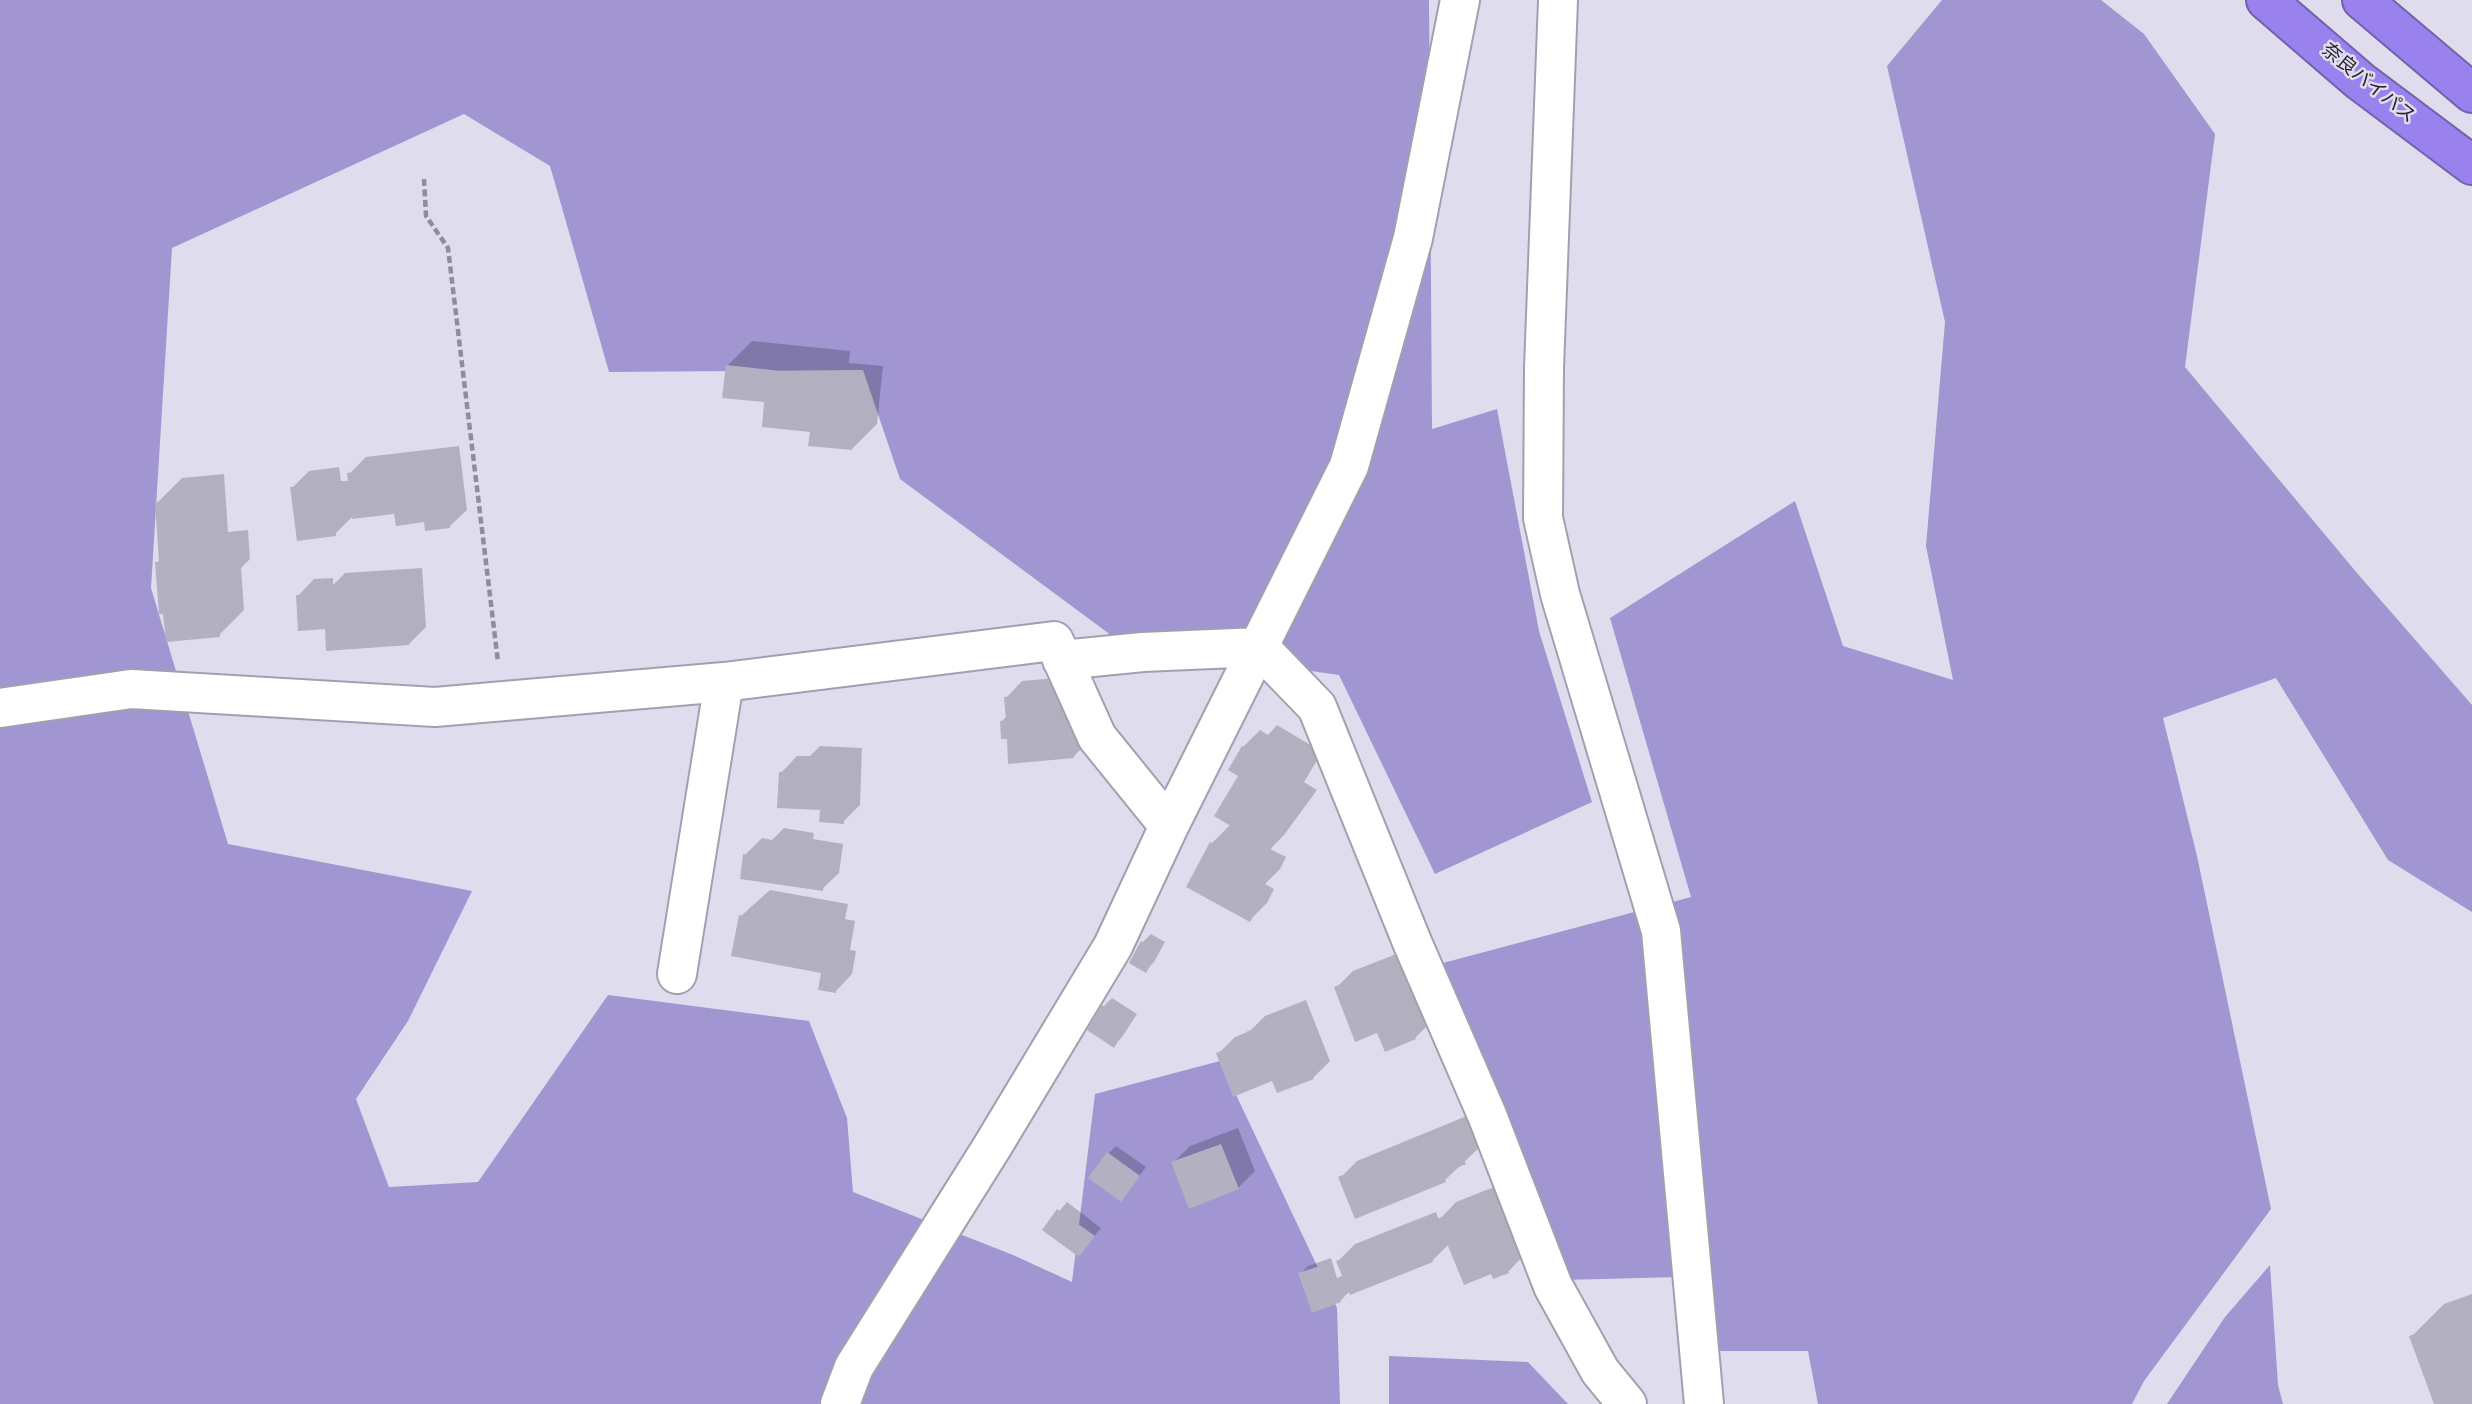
<!DOCTYPE html>
<meta charset="utf-8">
<style>
body{margin:0}
canvas{display:block;background:#dfdcee}
</style>
<canvas width="2472" height="1404"></canvas>
<script>
const g = document.querySelector('canvas').getContext('2d');
g.lineJoin = 'round';
function paint(path, color) { g.fillStyle = color; g.fill(path, 'evenodd'); }
function trace(path, color, width, dash) { g.strokeStyle = color; g.lineWidth = width; g.lineCap = dash ? 'butt' : 'round'; g.setLineDash(dash || []); g.stroke(path); }
function write(font, color, halo, rows, align = 'center') {
  g.font = font + ' "Roboto Condensed","Noto Sans JP",sans-serif'; g.lineWidth = 5; g.setLineDash([]); g.textBaseline = 'middle'; g.strokeStyle = halo; g.fillStyle = color; for (const [text, x, y, turn = 0] of rows) {
    g.save(); g.translate(x, y); g.rotate((+turn || 0) * Math.PI / 180); g.textAlign = isNaN(turn) ? turn : align; if (halo) g.strokeText(text, 0, 0); g.fillText(text, 0, 0); g.restore();
  }
}
paint(new Path2D(`
 M0 0H1429L1432 429 1497 409 1539 631 1592 802 1435 874 1339 675 1123 644 900 479 863 370 609 372 550 166 464 114 172 248 151 588 228 844 472 891 408 1021 356 1099 389 1187 478 1182 608 995 809 1021 847 1118 853 1192 1013 1255 1072 1282 1095 1094 1220 1061 1337 1308 1340 1404H0Z
 M1942 0H2101L2144 34 2215 134 2185 367 2357 573 2472 705V912L2388 860 2276 678 2163 718 2197 856 2271 1209 2144 1381 2132 1404H1818L1808 1351H1713L1662 905 1691 897 1610 618 1795 501 1843 646 1953 680 1926 546 1945 322 1887 66Z
 M1642 910 1678 1277 1563 1280 1428 967Z
 M2270 1265 2278 1385 2283 1404H2167L2225 1317Z
 M1389 1356 1528 1362 1568 1404H1389Z`), '#a196d2');
paint(new Path2D(`
 M752 341 850 351 849 363 883 366 877 424 852 449 812 430 766 401 727 366Z
 M459 446 467 510 450 526 396 512 352 517 335 534 292 488 309 471 339 467 341 481H350L349 474 366 457Z
 M224 474 228 532 248 530 250 559 241 568 244 610 219 635 156 563 161 559 157 503 182 478Z
 M422 568 426 627 409 644 327 627 298 596 314 579 333 578V585L345 573Z
 M1069 677 1090 740 1073 757 1008 737 1001 722 1007 716 1006 698 1022 681Z
 M1277 725 1322 752 1304 782 1317 790 1284 835 1270 849 1286 857 1280 869 1265 884 1274 889 1267 903 1250 920 1188 886 1212 843 1231 824 1240 775 1230 769 1243 747 1260 730 1268 735Z
 M820 746 862 748 860 805 843 822 822 808 781 773 797 756H810Z
 M784 828 814 833 813 839 843 844 839 873 822 889 745 855 762 838 772 840Z
 M770 890 848 904 845 919 855 921 850 950 856 951 852 974 836 991 823 971 741 916Z
 M1151 934 1165 942 1154 962 1146 970 1143 942Z
 M1404 951 1432 1021 1415 1038 1378 1030 1336 988 1353 971Z
 M1112 998 1137 1014 1122 1037 1114 1045 1089 1029 1104 1006Z
 M1306 1000 1330 1061 1313 1078 1218 1054 1235 1037 1250 1031 1265 1016Z
 M1469 1115 1481 1146 1445 1180 1340 1178 1357 1161Z
 M1238 1128 1255 1171 1238 1188 1173 1163 1190 1146Z
 M1116 1146 1146 1167 1128 1191 1108 1154Z
 M1504 1183 1524 1255 1508 1272H1492L1449 1244 1432 1261 1350 1291 1340 1301 1300 1274 1308 1266 1331 1258 1337 1278 1344 1275 1338 1261 1355 1244 1436 1212 1439 1220 1456 1202Z
 M1067 1202 1101 1228 1079 1255 1044 1229Z
 M2472 1294V1404H2436L2411 1337 2444 1304Z`), '#0003');
paint(new Path2D(`
 M726 365 826 376 825 387 858 391 852 450 808 446 810 432 762 427 764 402 722 398Z
 M443 462 450 528 425 531 424 522 396 526 394 514 352 519 347 473Z
 M323 483 325 497H331L336 536 297 541 290 487Z
 M199 498 204 556 223 554 225 586H216L220 637 166 642 163 614H159L155 562H159L155 502Z
 M406 585 409 645 326 651 325 629 298 631 296 595 317 594V601L327 600V590Z
 M1053 693 1055 721 1071 720 1074 758 1008 764 1007 739H1001L1000 721H1006L1004 697Z
 M1259 741 1307 770 1288 799 1302 807 1293 821 1289 819 1268 854 1236 835 1239 831 1214 816 1238 776 1228 770 1242 746 1252 753Z
 M802 762 846 764 844 824 819 822 820 810 777 808 779 772 801 773Z
 M1210 842 1271 874 1263 888 1258 885 1250 901 1259 906 1250 922 1186 887Z
 M765 844 798 849 797 856 827 861 823 891 740 879 743 854 764 857Z
 M751 906 832 921 830 936 839 937 834 966 841 967 836 993 818 990 821 973 731 956 739 915 750 917Z
 M1141 941 1159 951 1146 973 1129 963Z
 M1387 966 1416 1039 1385 1052 1377 1033 1355 1042 1334 987Z
 M1102 1005 1130 1022 1114 1048 1087 1030Z
 M1289 1015 1314 1079 1277 1093 1272 1081 1233 1097 1216 1053 1250 1040 1246 1032Z
 M1452 1130 1466 1164 1443 1174 1446 1182 1355 1219 1338 1177Z
 M1221 1144 1239 1189 1189 1209 1171 1162Z
 M1107 1152 1140 1176 1121 1202 1088 1178Z
 M1487 1199 1513 1264 1506 1267 1509 1273 1493 1279 1491 1274 1464 1285 1437 1219Z
 M1057 1209 1095 1236 1079 1257 1042 1230Z
 M1419 1228 1433 1262 1350 1295 1336 1261Z
 M1323 1265 1329 1284 1334 1282 1341 1302 1312 1313 1298 1273Z
 M2472 1314V1404H2434L2409 1336Z`), '#b2b0c1');
const minor = new Path2D(`
 M1558 0 1544 368 1543 518 1560 594 1661 931 1704 1404
 M1062 660 1143 652 1259 647 1317 707 1412 942 1487 1115 1553 1286 1600 1371 1627 1404
 M0 708 131 689 435 707 724 682 1054 641 1097 737 1169 826
 M677 974 724 682
 M840 1404 854 1367 992 1147 1113 946 1169 826 1349 466 1413 238 1460 0`);
const highway = new Path2D(`
 M2266 0 2360 81 2472 165
 M2362 0 2472 93`);
trace(minor, '#a2a0b0', 42);
trace(highway, '#7161aa', 42);
trace(new Path2D(`
 M424 179 426 216 448 248 498 662`), '#8f8d9a', 4.5, [7, 3.5]);
trace(minor, '#fff', 38);
trace(highway, '#9a82ee', 38);
write('19px', '#26252c', '#dfdcee', [
 ["奈良バイパス",2368,84,39]
]);
</script>
